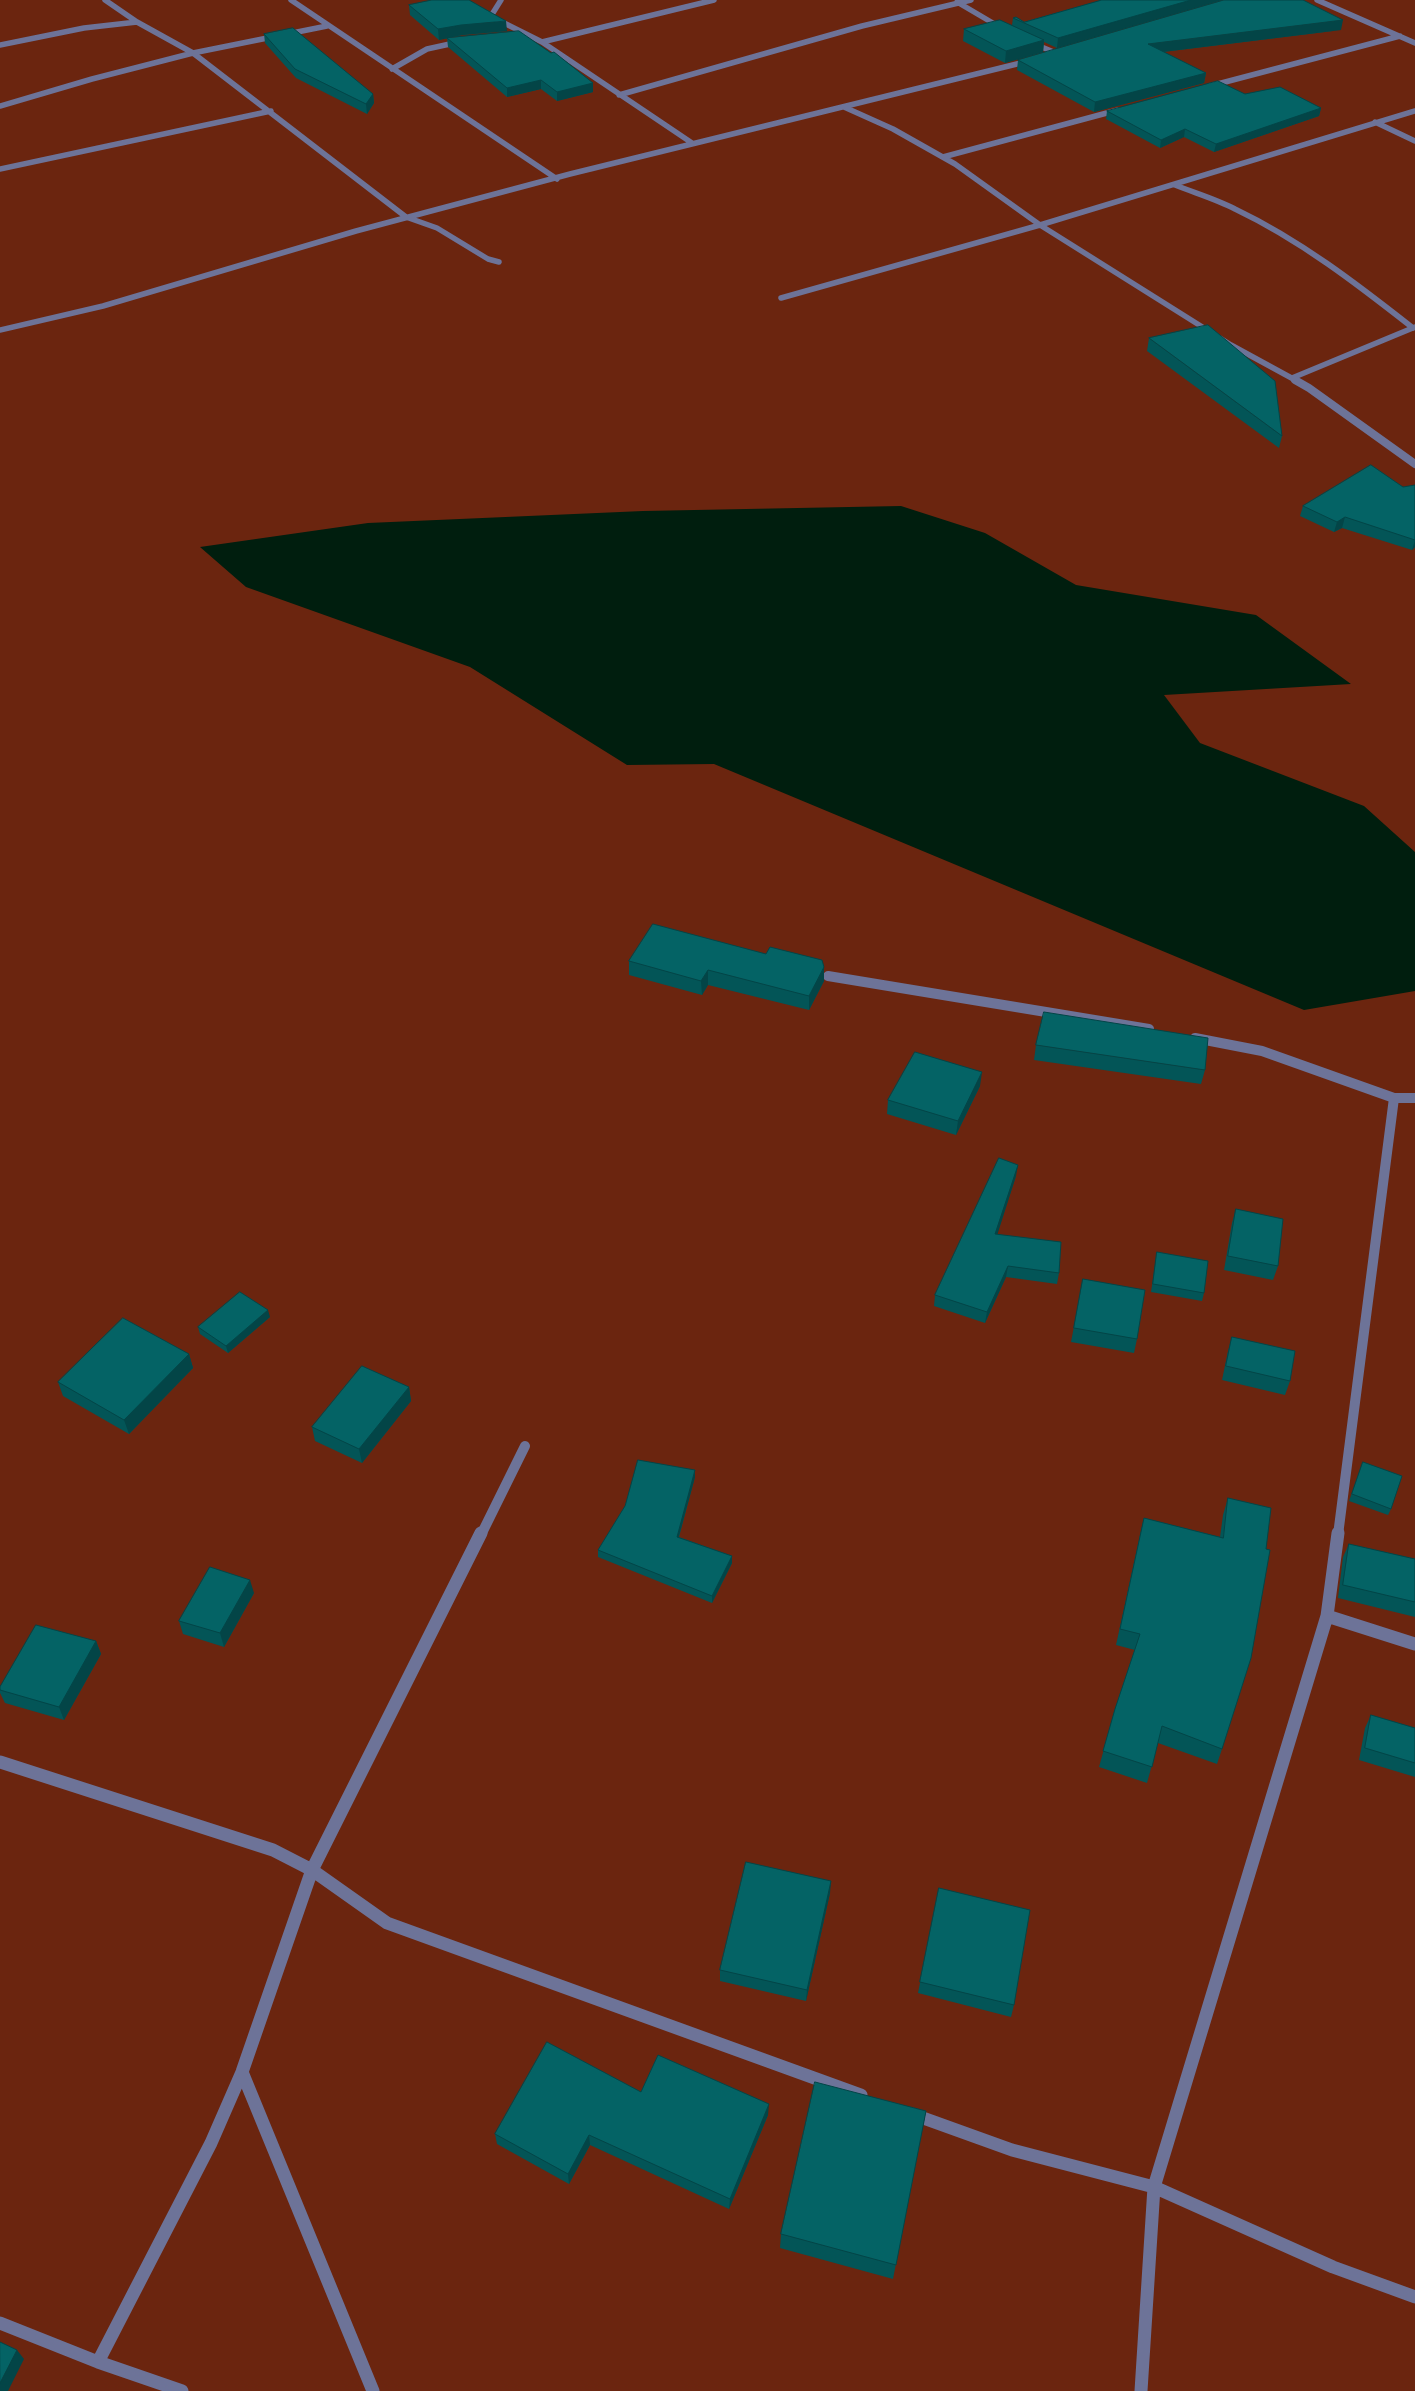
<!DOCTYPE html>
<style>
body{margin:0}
canvas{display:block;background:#18373f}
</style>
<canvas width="1415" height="2391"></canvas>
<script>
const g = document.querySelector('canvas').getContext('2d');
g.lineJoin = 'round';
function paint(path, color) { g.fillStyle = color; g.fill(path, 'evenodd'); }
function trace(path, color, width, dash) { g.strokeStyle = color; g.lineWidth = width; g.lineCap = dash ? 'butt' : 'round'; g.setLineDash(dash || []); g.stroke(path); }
paint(new Path2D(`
 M0 0H1415V2391H0Z`), '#6b250f');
paint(new Path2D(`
 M901 506 985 533 1076 585 1256 615 1351 684 1164 695 1200 743 1364 806 1415 852V991L1304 1010 714 764 627 765 470 667 246 587 200 547 368 523 643 511Z`), '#001e0e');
trace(new Path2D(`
 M105 0 137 22 193 53 406 217 437 228 488 259 499 262
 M291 0 557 179
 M1317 0 1415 43
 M957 2 1003 29
 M491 16 501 0
 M494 18 542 42 692 143
 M542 42 714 0
 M1032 43 1056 53
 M0 45 84 28 137 22
 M392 69 427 49 459 42
 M1210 86 1400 36
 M619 95 862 26 971 0
 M0 106 92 79 193 53 327 26
 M844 107 893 129 955 164 1040 225 1231 345 1297 381
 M1375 122 1415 141
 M943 157 1118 110
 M0 169 271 111
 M1175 185C1195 193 1216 199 1235 209 1300 240 1357 284 1413 328
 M781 298 1040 225 1415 111
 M0 330 103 306 356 231 570 174 1029 61
 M1292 378 1415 327`), '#6d7398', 5.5);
trace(new Path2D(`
 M1295 380 1309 388 1415 464`), '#6d7398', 8);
trace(new Path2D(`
 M828 976 1149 1029
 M1195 1038 1262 1051 1394 1098H1415
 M481 1535 525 1446
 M1338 1535 1394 1098`), '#6d7398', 10);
trace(new Path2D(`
 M1327 1616 1415 1644
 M0 1762 273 1850 312 1870 387 1923 861 2095
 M242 2072 373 2391
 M912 2114 1012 2150 1154 2187 1333 2267 1415 2297
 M0 2323 98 2362 182 2391
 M98 2362 211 2143 242 2072 312 1870 481 1533
 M1141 2391 1154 2187 1327 1616 1338 1533`), '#6d7398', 13);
paint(new Path2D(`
 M1102 0H1222L1057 48 1044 42 1043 52 1005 63 963 41 964 29 1012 25 1013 18 1024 22Z
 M409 5 507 31 462 35 439 40 410 15Z
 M1341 30 1163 52 1206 73 1204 83 1094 112 1017 70 1018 60Z
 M264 34 373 94 374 103 367 114 296 78 265 43Z
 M447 38 593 83V92L557 101 541 89 507 97 448 47Z
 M1245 94 1321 108 1319 116 1214 152 1184 137 1160 148 1106 119 1107 111Z
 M1149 338 1282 436 1279 448 1147 351Z
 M1415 485V547L1412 550 1342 528 1334 532 1300 516 1303 506Z
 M766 954 824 967V981L809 1010 708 985 702 995 629 975V961Z
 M1036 1045 1205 1070 1201 1084 1034 1060Z
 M980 1086 956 1135 887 1114 888 1100Z
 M1016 1176 997 1234 1059 1273 1057 1284 1006 1277 985 1323 934 1306 935 1295Z
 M1236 1209 1278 1266 1273 1280 1224 1270 1232 1223Z
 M1157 1252 1204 1293 1202 1301 1151 1292Z
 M1083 1279 1137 1339 1134 1353 1071 1342Z
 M270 1317 228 1353 200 1334 198 1327Z
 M1232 1337 1290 1381 1285 1395 1222 1380 1228 1351Z
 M189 1354 193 1368 129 1434 63 1396 58 1382Z
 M409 1387 411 1401 362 1463 315 1441 312 1427Z
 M1363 1462 1391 1509 1388 1515 1349 1501Z
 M695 1477 679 1537 732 1556V1563L712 1603 598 1557V1550Z
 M1228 1498 1222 1749 1217 1764 1158 1743 1147 1783 1099 1767 1115 1709 1135 1650 1116 1645 1140 1535 1144 1518 1220 1537 1223 1515Z
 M1349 1544 1415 1559V1617L1338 1598 1343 1557Z
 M254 1593 224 1647 183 1634 179 1621Z
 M96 1641 101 1654 64 1720 5 1703 0 1693V1687Z
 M1371 1715 1415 1728V1777L1359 1760 1365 1728Z
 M939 1888 1014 2005 1011 2017 918 1993Z
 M830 1893 806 2001 720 1981V1970Z
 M641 2092 768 2115 729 2209 590 2145 569 2184 497 2144 495 2134Z
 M926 2111 893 2279 780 2248 781 2234Z`), '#035557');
paint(new Path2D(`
 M1191 0H1222L1057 48 1058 38Z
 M1343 20 1341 30 1146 54 1148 44Z
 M506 21 507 31 462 35 439 40 438 29 461 25Z
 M1044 40 1043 52 1005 63 1006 51Z
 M1206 73 1204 83 1094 112 1095 102Z
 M541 80V89L507 97V88Z
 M593 83V92L557 101V92Z
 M373 94 374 103 367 114 366 104Z
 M1321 108 1319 116 1214 152 1216 144Z
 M1185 129 1184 137 1160 148 1161 140Z
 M1345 517 1342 528 1334 532 1337 522Z
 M1415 540V547L1412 550Z
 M824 967V981L809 1010V996Z
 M708 970V985L702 995 701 981Z
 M982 1072 980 1086 956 1135 958 1121Z
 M1018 1165 1016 1176 994 1245 995 1234Z
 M1008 1266 1006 1277 985 1323 987 1312Z
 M268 1310 270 1317 228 1353 226 1346Z
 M189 1354 193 1368 129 1434 124 1420Z
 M409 1387 411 1401 362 1463 359 1449Z
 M695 1470V1477L677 1543V1537Z
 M732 1556V1563L712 1603V1596Z
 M250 1580 254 1593 224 1647 220 1633Z
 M96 1641 101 1654 64 1720 59 1707Z
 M831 1881 830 1893 806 2001 807 1990Z
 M769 2104 768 2115 729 2209 730 2199Z
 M589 2135 590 2145 569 2184 568 2174Z
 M17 2350 24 2359 8 2391H0V2383Z`), '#034547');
const building = new Path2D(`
 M432 0H469L506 21 461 25 438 29 409 5Z
 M1102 0H1191L1058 38 1013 18 1016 17 1024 22Z
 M1224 0H1303L1343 20 1148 44 1206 73 1095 102 1018 60Z
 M1000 20 1044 40 1006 51 964 29Z
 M293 28 373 94 366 104 295 69 264 34Z
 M519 31 551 53 554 52 593 83 557 92 541 80 507 88 447 38Z
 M1218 81 1245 94 1280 87 1321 108 1216 144 1185 129 1161 140 1107 111Z
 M1208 325 1275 381 1282 436 1149 338Z
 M1371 465 1403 487 1415 485V540L1345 517 1337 522 1303 506Z
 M653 924 766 954 770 947 822 960 824 967 809 996 708 970 701 981 629 961Z
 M1044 1012 1208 1038 1205 1070 1036 1045Z
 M915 1052 982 1072 958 1121 888 1100Z
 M999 1158 1018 1165 995 1234 1061 1242 1059 1273 1008 1266 987 1312 935 1295Z
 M1236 1209 1283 1219 1278 1266 1228 1256Z
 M1157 1252 1208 1261 1204 1293 1153 1284Z
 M1083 1279 1145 1290 1137 1339 1074 1328Z
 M240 1292 268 1310 226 1346 198 1327Z
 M123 1318 189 1354 124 1420 58 1382Z
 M1232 1337 1295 1351 1290 1381 1226 1366Z
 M362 1366 409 1387 359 1449 312 1427Z
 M638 1460 695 1470 677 1537 732 1556 712 1596 598 1550 625 1506Z
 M1363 1462 1402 1476 1391 1509 1352 1494Z
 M1228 1498 1271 1508 1266 1549 1270 1550 1251 1658 1222 1749 1162 1726 1152 1767 1103 1751 1115 1709 1140 1634 1120 1629 1144 1518 1223 1538Z
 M1349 1544 1415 1559V1602L1343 1585Z
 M210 1567 250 1580 220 1633 179 1621Z
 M36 1625 96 1641 59 1707 0 1690V1687Z
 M1371 1715 1415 1728V1763L1365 1748Z
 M746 1862 831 1881 807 1990 720 1970Z
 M939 1888 1030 1910 1014 2005 920 1982Z
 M547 2042 641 2092 658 2055 769 2104 730 2199 589 2135 568 2174 495 2134Z
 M815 2082 926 2111 896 2265 781 2234Z
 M0 2342 17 2350 0 2383Z`);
paint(building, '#046365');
trace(building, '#034547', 1);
</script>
